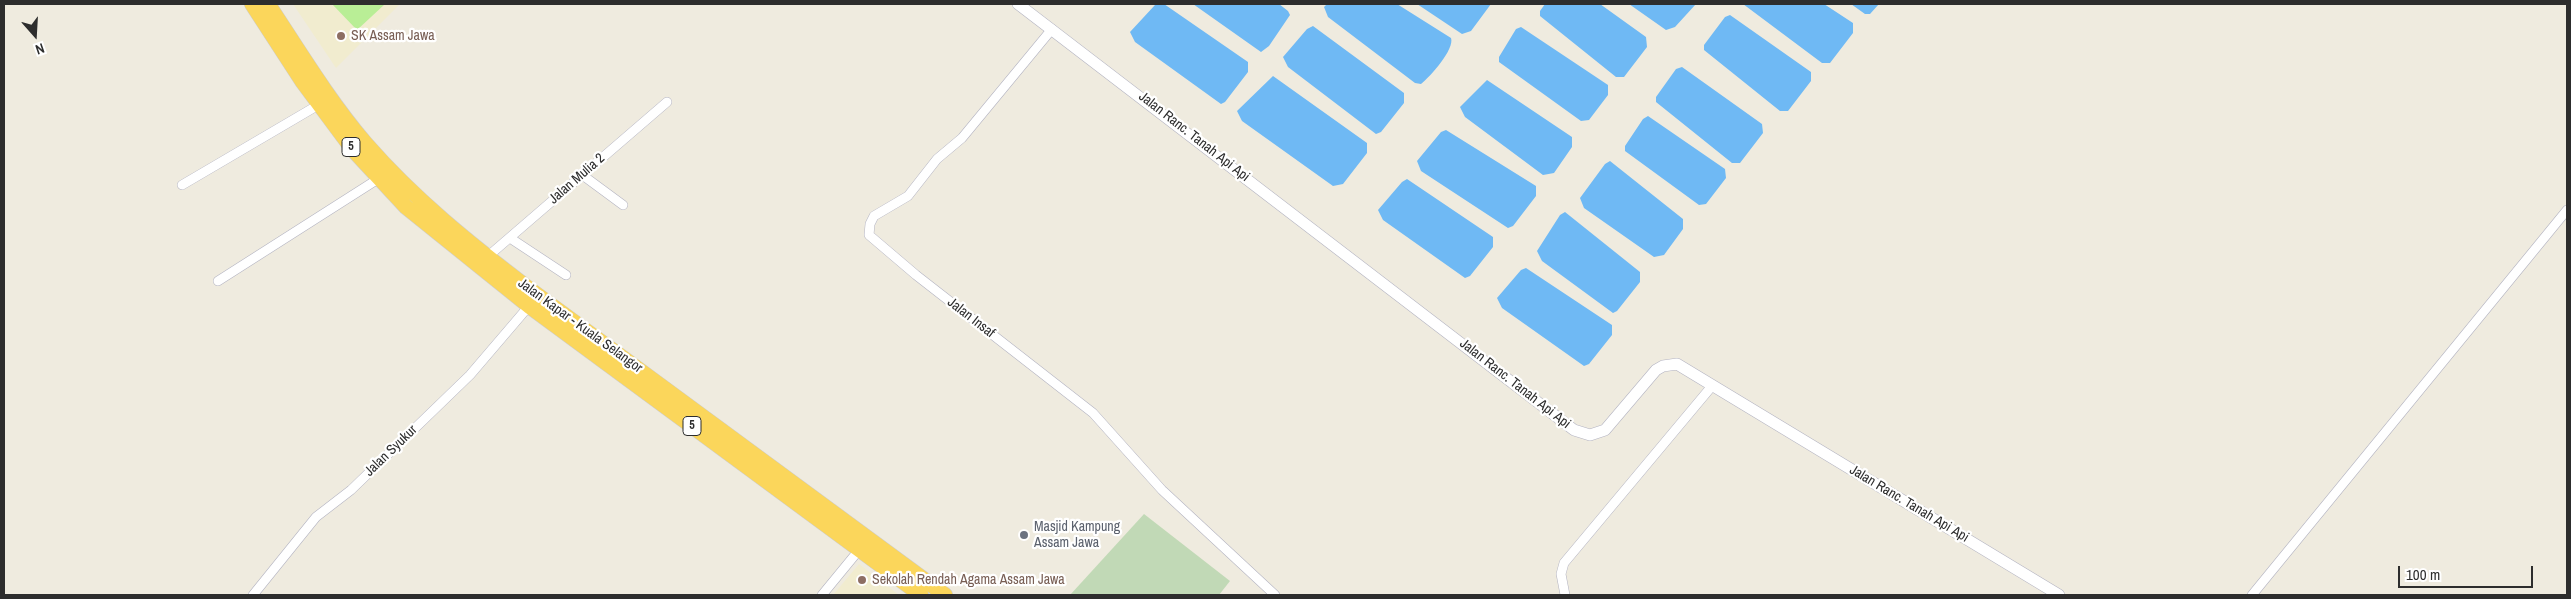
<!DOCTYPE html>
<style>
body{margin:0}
#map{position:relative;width:2571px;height:599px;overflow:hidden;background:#efebdf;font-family:"Archivo Narrow",sans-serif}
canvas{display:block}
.frame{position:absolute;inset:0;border:5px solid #2d2d2d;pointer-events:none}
.north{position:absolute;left:10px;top:10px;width:50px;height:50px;-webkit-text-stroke:4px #fff;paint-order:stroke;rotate:161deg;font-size:14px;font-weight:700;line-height:20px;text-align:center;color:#2d2d2d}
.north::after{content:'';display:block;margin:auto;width:18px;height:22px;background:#2d2d2d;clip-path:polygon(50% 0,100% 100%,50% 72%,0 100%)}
.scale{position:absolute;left:2398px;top:566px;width:135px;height:22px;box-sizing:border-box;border:2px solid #2d2d2d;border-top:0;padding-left:6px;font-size:15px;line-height:18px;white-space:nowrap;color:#2d2d2d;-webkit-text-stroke:4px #fff;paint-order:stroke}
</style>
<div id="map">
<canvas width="2571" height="599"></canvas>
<div class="frame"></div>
<div class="north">N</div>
<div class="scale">100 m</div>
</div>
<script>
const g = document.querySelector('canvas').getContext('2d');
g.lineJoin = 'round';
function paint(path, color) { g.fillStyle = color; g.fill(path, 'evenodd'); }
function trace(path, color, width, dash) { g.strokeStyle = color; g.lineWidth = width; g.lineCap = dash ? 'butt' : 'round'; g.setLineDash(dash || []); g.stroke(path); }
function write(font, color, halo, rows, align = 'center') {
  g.font = font + ' "Archivo Narrow",sans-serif'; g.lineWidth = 4.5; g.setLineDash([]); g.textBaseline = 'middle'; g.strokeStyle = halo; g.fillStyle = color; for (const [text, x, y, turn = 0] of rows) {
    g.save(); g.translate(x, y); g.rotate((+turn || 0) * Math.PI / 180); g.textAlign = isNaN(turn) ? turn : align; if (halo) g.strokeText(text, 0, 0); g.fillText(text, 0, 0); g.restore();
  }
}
paint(new Path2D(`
 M293 4H400L336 68Z
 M859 564 899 595H833Z`), '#f1eccf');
paint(new Path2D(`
 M1144 514 1230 581 1219 595H1070Z`), '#c1d9b6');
paint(new Path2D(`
 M332 4H385L357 30Z`), '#b9ee96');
paint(new Path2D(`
 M1164 4 1248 62V72L1225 102 1221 104 1135 42 1130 32 1155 5Z
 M1193 4H1279L1288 11 1290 15 1269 46 1261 52Z
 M1327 4H1397L1451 38C1455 49 1430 77 1421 84L1415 83 1328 17 1324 7Z
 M1417 4H1491L1471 31 1462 34Z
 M1545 4H1600L1646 37 1647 47 1624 77H1616L1540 16V11Z
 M1629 4H1696L1675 27 1666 30Z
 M1743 4H1824L1853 23V33L1830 63H1822Z
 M1851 4H1879L1870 14H1865Z
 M1730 15 1811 72V81L1788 111H1780L1704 50V45L1725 17Z
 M1313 26 1404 93V103L1381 132 1376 134 1288 67 1283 57 1307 29Z
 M1521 27 1608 85V95L1589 120 1581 121 1499 62V57L1516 29Z
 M1682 67 1762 124 1763 133 1740 163H1732L1656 102V97L1676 69Z
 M1273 76 1367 143V153L1343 184 1333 186 1242 121 1237 111Z
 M1487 80 1572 137V147L1554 173 1543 175 1465 117 1460 107Z
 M1648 116 1725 169 1726 178 1706 204 1699 205 1625 151V146L1643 119Z
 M1446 130 1536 186V196L1513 226 1508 228 1421 171 1417 161 1441 132Z
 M1610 161 1683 219V229L1664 255 1654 257 1584 208 1580 198 1605 164Z
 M1407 179 1493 237V247L1470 276 1465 278 1383 220 1378 210 1402 182Z
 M1565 212 1640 272V282L1617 311 1613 313 1542 261 1537 251 1560 215Z
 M1526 268 1612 325V335L1589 364 1584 366 1502 308 1497 298 1521 270Z`), '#6fb9f4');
const minor = new Path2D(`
 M1052 29 962 138 937 159 908 196 874 216 870 224 869 235 916 275 1093 413 1162 490 1275 595
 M581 174 623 205
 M182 185 320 104
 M510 238 566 275
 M486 258 667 102
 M218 281 378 179
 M253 595 316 517 351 490 470 375 529 306
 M822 595 859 550
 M1565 595 1561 574 1564 563 1712 386
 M2252 595 2567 210`);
const tertiary = new Path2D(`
 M1018 4 1574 430 1590 435 1605 430 1656 370 1663 366 1677 364 2059 595`);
const trunk = new Path2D(`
 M252 4 302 81 354 151 406 207 529 306 921 595
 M268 4C299 51 329 101 366 144 414 199 470 244 528 288L945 595`);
trace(minor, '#b3b3c1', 10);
trace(tertiary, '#b3b3c1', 12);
trace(trunk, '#cdcdcd', 16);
trace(minor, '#fff', 9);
trace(tertiary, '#fff', 11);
trace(trunk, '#fbd65b', 15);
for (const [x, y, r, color] of [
 [341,36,5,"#8d6e63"],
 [1024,535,5,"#6b7280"],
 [862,580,5,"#8d6e63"]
]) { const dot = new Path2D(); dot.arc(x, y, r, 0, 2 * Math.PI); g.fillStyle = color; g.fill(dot); trace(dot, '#fff', 2); }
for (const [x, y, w] of [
 [351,147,18],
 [692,426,18]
]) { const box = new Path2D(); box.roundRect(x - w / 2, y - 9.5, w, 19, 4); g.fillStyle = '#fff'; g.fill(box); trace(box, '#2d2d2d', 1); }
write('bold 12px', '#2d2d2d', null, [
 ["5",351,147],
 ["5",692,426]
]);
write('14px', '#785e54', '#fff', [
 ["SK Assam Jawa",351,36],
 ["Sekolah Rendah Agama Assam Jawa",872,580]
], 'left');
write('14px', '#2d2d2d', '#fff', [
 ["Jalan Ranc. Tanah Api Api",1194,137,38],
 ["Jalan Mulia 2",577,179,-41],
 ["Jalan Insaf",971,318,38],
 ["Jalan Kapar - Kuala Selangor",580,326,36],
 ["Jalan Ranc. Tanah Api Api",1515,384,38],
 ["Jalan Syukur",391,451,-44],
 ["Jalan Ranc. Tanah Api Api",1909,504,31]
]);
write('14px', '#5b616d', '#fff', [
 ["Masjid Kampung",1034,527],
 ["Assam Jawa",1034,543]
], 'left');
</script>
